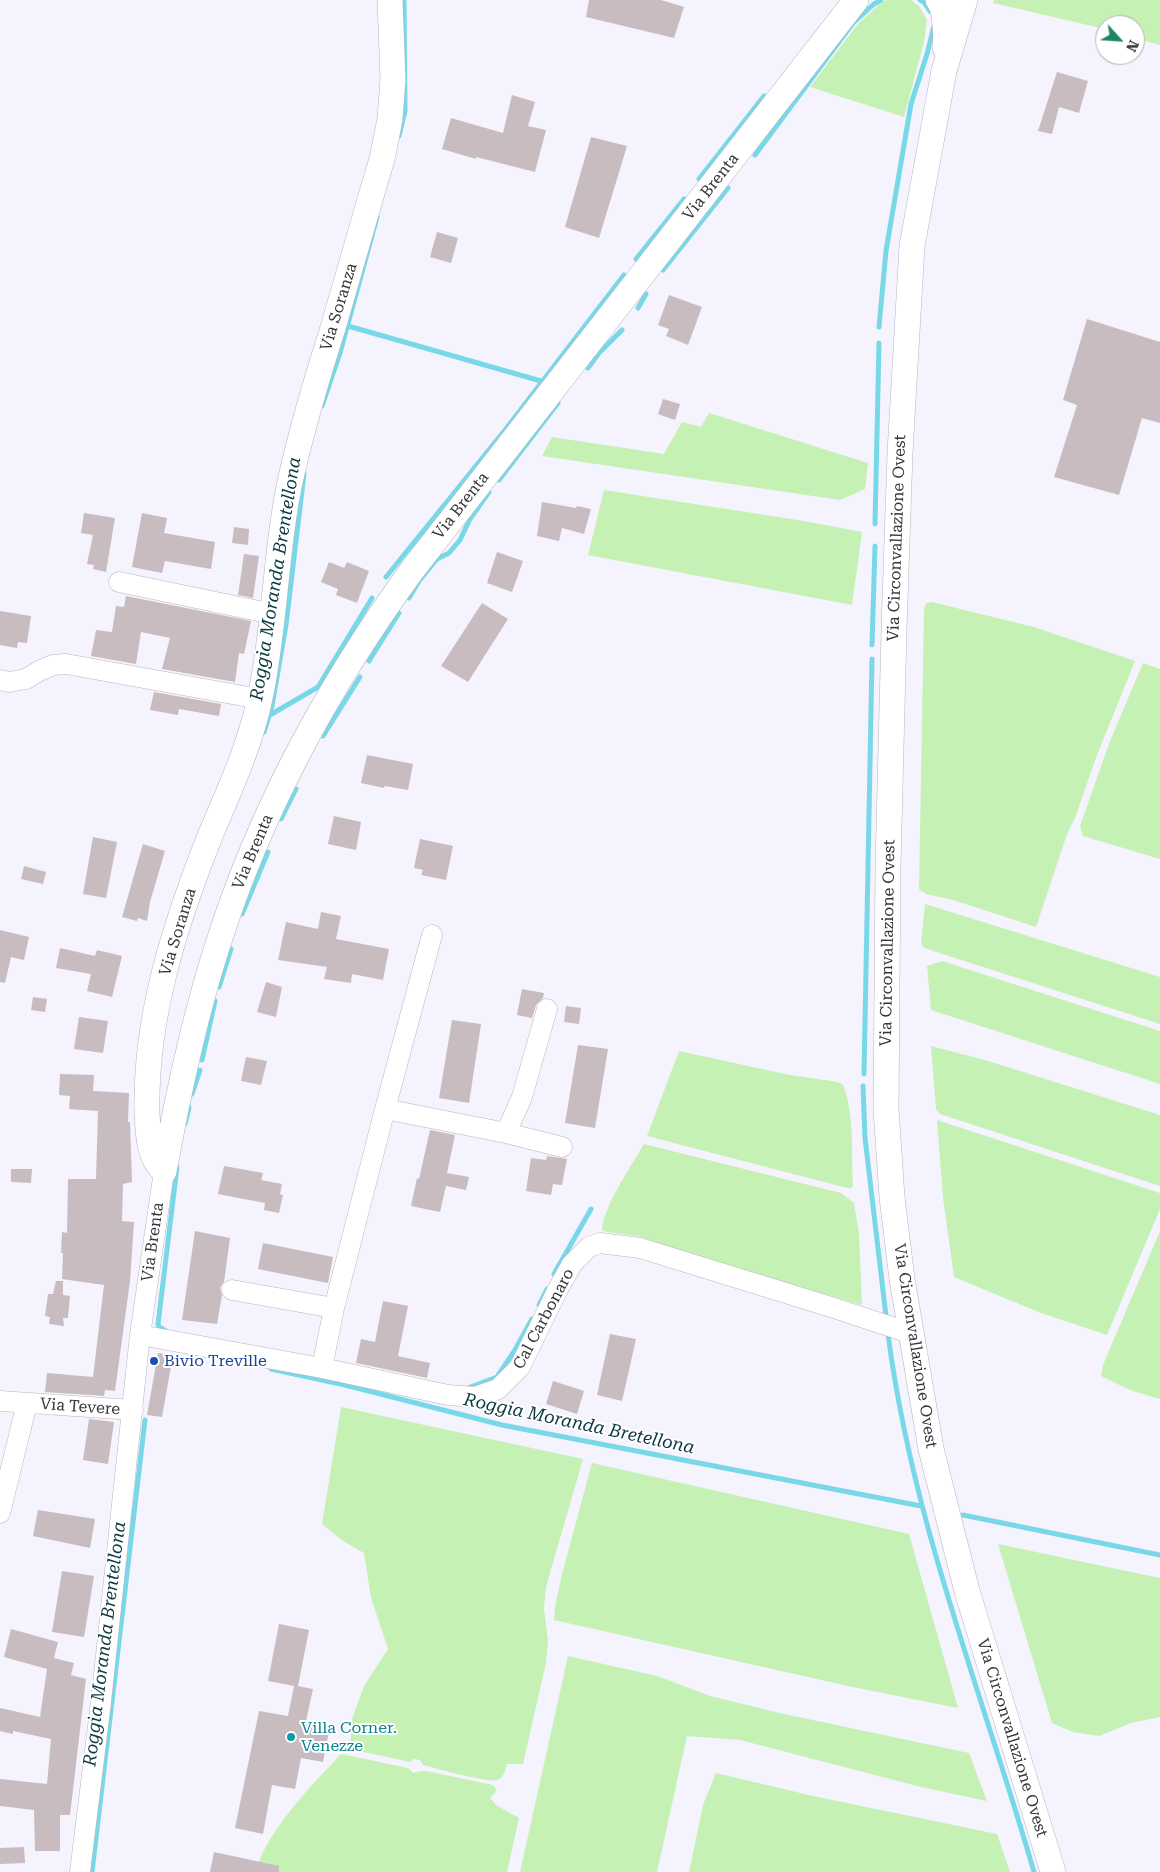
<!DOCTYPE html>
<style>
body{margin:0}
#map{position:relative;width:1160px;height:1872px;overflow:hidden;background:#f5f3fd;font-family:"Roboto Serif",serif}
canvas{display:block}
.north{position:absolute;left:1095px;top:15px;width:50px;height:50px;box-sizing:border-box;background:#fff;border:1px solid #aeaeaf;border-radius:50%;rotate:116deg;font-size:14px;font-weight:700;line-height:20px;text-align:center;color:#353438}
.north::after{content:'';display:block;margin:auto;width:18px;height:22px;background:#1c8763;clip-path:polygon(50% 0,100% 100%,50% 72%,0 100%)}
</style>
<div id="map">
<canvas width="1160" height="1872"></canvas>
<div class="north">N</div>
</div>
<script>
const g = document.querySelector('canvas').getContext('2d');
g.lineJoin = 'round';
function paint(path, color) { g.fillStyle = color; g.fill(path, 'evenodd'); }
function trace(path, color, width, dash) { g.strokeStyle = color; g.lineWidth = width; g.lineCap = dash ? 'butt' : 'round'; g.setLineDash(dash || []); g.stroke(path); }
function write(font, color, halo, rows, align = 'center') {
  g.font = font + ' "Roboto Serif",serif'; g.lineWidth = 4; g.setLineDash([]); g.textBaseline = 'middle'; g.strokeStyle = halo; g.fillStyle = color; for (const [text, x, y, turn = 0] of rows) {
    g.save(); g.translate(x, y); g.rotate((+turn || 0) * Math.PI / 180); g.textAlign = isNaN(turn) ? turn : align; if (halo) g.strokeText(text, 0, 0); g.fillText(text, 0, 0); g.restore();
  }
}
paint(new Path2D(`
 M887 0H911L919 6 927 20 924 42 904 117 810 87 857 25 882 2Z
 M994 0H1160V45L1135 38V25H1105V29L993 3Z
 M709 413 868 463 865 489 840 500 542 456 552 437 664 454 682 422 701 427Z
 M604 490 804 521 862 532 852 605 588 555Z
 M932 602 1034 627 1135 661 1097 755 1075 818 1067 834 1036 927 953 900 926 894 919 889 924 610 926 603Z
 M1143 663 1160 669V859L1083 836 1080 826 1110 741Z
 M925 904 1160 977V1024L924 948 921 943Z
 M942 961 1160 1031V1084L931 1010 927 966Z
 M931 1046 985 1060 1160 1115V1186L940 1114 936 1109Z
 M679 1051 790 1075 838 1082 843 1085C855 1115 851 1153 853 1186L851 1188H847L647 1136Z
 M937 1120 1160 1193V1209L1107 1335 1041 1313 954 1277 943 1198Z
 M644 1144 841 1193 854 1203 859 1233 862 1305 725 1265 637 1236 607 1232 602 1230C602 1209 633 1163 644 1144Z
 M1160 1231V1399L1130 1390 1101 1376 1103 1365Z
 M341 1407 583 1459 546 1587 544 1609 548 1640 546 1663 523 1764H507C505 1770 504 1778 497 1780 487 1783 435 1768 423 1765L420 1760 414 1759 410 1762 350 1749 352 1719 364 1686 388 1649 371 1598 364 1553 343 1541 322 1524Z
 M592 1463 909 1534 958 1708 848 1686 554 1620 555 1607 562 1574Z
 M998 1544 1160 1578V1717L1131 1723 1099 1736 1073 1732 1052 1723Z
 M568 1656 657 1676 710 1696 784 1714 969 1753 987 1801 921 1787 740 1740 687 1736 657 1872H520Z
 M341 1754 408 1768 413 1773 421 1771H426L493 1785 497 1790 490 1798 496 1805 519 1818 507 1872H256C263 1838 304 1793 328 1768 333 1764 336 1758 341 1754Z
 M716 1773 813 1796 997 1834 1010 1872H689L703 1805Z`), '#c5f1b5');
trace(new Path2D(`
 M920 0 924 2 930 11
 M399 136 405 111 404 0
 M755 155 853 23 874 4 881 0
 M699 179 764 96
 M636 259 684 199
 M663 270 728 188
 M638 308 646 294
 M348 326 541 381
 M879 327 886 251 911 104 927 54 934 26
 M588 368 599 353 622 330
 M322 406 340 353 377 217
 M499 480 558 403
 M875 524 879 343
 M386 577 505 430 624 275
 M409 598 419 581 437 559 449 553 460 540 470 519 489 492
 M872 645 875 546
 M369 661 399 613
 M270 715 318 687 372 598
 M264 732 272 706 286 625 304 474
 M323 736 360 677
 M281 819 296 789
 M242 914 268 852
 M219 987 231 949
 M202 1060 215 1001
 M864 1074 872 659
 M863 1086 865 1138 886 1316
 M185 1124 189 1108 186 1097 192 1094 200 1070
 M554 1274 591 1209
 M539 1305 547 1289
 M166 1331 159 1327 158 1324 177 1167
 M888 1334C912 1521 982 1692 1034 1872
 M271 1369 345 1385 502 1425 921 1506
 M468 1388 497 1377 515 1350 532 1319
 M963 1515 1160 1555
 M92 1872 145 1420`), '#78d8e8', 5);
paint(new Path2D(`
 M589 0H661L684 7 674 38 586 17Z
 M1057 72 1088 81 1079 113 1059 107 1052 134 1038 131Z
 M512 95 535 102 528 126 546 130 535 172 476 157V159L442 149 451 118 503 133Z
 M591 137 627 146 599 238 565 227Z
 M437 232 458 238 451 263 430 257Z
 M669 295 702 307 688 345 666 336 669 329 658 325Z
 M1087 319 1160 342V423L1142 418 1119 495 1054 477 1077 405 1063 400Z
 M663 399 680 404 675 420 658 414Z
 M542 502 576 508 577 506 591 509 584 534 562 528 559 541 537 536Z
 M84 513 115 518 106 572 93 569 94 565 87 564 93 535 81 533Z
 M142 513 167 518 164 533 215 542 211 569 165 561 162 573 132 567Z
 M234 527 249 529 248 545 232 543Z
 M497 552 523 561 512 592 487 583Z
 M244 554 259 556 253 598 238 595Z
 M329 562 344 568 347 562 369 571 357 603 336 595 338 589 321 582Z
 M126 596 251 621 244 654 239 653 235 682 162 669 170 638 141 632 136 664 91 656 96 630 112 632 116 606 124 607Z
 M482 603 508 619 468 682 441 666Z
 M0 611 31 616 27 643 18 642 17 648 0 645Z
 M154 692 221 704 219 716 179 709 178 715 150 710Z
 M367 755 413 764 408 790 385 786 384 788 361 783Z
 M334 816 361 822 356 850 328 844Z
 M93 837 117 842 106 898 83 894Z
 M420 839 453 846 446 880 421 875 423 870 414 868Z
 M143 844 165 851 150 902 147 921 138 918 137 921 122 917Z
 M24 866 46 872 43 884 21 879Z
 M321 912 341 916 336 939 389 949 383 980 352 974 351 983 324 979 327 967 278 960 286 922 318 929Z
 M0 930 29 937 24 960 11 957 5 983 0 982Z
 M60 948 95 956 97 950 122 956 112 997 87 991 91 974 56 968Z
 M266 982 282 987 276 1017 257 1012Z
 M522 989 544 993 543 998 536 1005 532 1018 517 1015Z
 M33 997 47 999 45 1012 31 1010Z
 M566 1006 581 1008 579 1024 564 1022Z
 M79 1017 108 1021 103 1053 74 1049Z
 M452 1020 481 1024 469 1103 439 1098Z
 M578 1045 608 1049 595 1128 565 1123Z
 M246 1057 267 1061 261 1085 241 1081Z
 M60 1074 94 1075 93 1091 129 1093 128 1122H130L132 1182 123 1184 122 1221 134 1222 130 1281 115 1391 105 1390 104 1396 45 1392 47 1373 93 1377 104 1285 62 1279 63 1253H61L62 1232 67 1233 68 1179H96L98 1111 69 1109 70 1096 59 1095Z
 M430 1130 455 1135 447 1173 469 1177 466 1190 446 1186 440 1212 411 1206 417 1178 419 1179Z
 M547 1156 567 1159 562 1185 553 1184 551 1195 526 1191 531 1158 546 1160Z
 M224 1166 263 1173 261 1180 282 1184 280 1194 283 1195 279 1213 264 1210 265 1203 218 1194Z
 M11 1169H32L31 1183 11 1182Z
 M195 1231 230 1238 224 1282 220 1288 222 1295 217 1324 182 1320Z
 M263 1243 333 1257 328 1283 258 1269Z
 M56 1281H63V1295L70 1296 68 1318H63L64 1326 49 1324 50 1317 45 1316 48 1294H53Z
 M383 1301 408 1306 398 1356 430 1363 427 1378 356 1363 361 1339 375 1342Z
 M610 1334 636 1339 622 1401 597 1395Z
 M158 1353 173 1355 162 1417 147 1415Z
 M553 1381 584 1391 577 1414 546 1404Z
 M89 1419 114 1422 108 1464 83 1460Z
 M38 1510 95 1519 90 1548 33 1536Z
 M62 1571 94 1576 84 1637 52 1632Z
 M279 1624 309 1630 298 1686 313 1689 306 1721 330 1726 323 1762 301 1758 295 1789 272 1785 263 1834 235 1828 259 1711 288 1716 294 1686 268 1681Z
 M11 1629 58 1642 54 1658 74 1663 71 1675 86 1679 70 1815H60V1851H35L34 1810 0 1806V1779L47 1784 51 1739 13 1731V1734L0 1731V1708L40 1717 47 1669 4 1657Z
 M24 1847 25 1863 0 1864V1848Z
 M214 1852 279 1866V1872H210Z`), '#c8bcc0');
const minor = new Path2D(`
 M119 582 273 614
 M0 680 9 682 26 679 39 671 53 665 66 664 260 699
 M385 1109 506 1133 522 1097 547 1009
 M506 1133 562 1147
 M232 1290 334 1308
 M140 1335 322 1368 448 1395 475 1397 498 1389 520 1367 558 1289 572 1264 589 1247 600 1243 640 1248 831 1307 910 1333
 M322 1368 334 1308 385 1109 432 935
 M0 1401 133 1410
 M0 1513 27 1403
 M80 1872 101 1702 140 1335 164 1171`);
const major = new Path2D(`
 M938 0C946 9 946 36 945 48
 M965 0 944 71 912 246 900 453 894 630 888 866 886 1109 892 1197 902 1279 931 1449 967 1591 1053 1872
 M164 1171C178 1094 194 1018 218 944 261 809 330 683 413 569L856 0
 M164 1171C148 1158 148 1131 147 1112 145 1017 175 924 210 836 229 791 250 746 260 698 276 624 275 547 292 473 303 425 317 378 332 331 349 273 365 216 382 159L390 119 393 79 390 0`);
trace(minor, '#b7b4be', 21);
trace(major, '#b7b4be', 26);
trace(minor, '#fff', 20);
trace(major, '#fff', 25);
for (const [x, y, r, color] of [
 [154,1361,5,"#1a4fb4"],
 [291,1737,5,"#0f9aa8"]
]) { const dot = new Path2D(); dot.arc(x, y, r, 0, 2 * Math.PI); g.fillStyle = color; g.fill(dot); trace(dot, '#fff', 2); }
write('16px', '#353438', '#fff', [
 ["Via Brenta",711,187,-52],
 ["Via Soranza",339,307,-73],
 ["Via Brenta",461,506,-52],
 ["Via Circonvallazione Ovest",897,538,-88],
 ["Via Brenta",253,852,-67],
 ["Via Soranza",178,932,-73],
 ["Via Circonvallazione Ovest",888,943,-89],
 ["Via Brenta",153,1242,-82],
 ["Cal Carbonaro",544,1319,-62],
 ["Via Circonvallazione Ovest",915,1346,81],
 ["Via Tevere",80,1407,4],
 ["Via Circonvallazione Ovest",1012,1738,73]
]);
write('16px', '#164399', '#fff', [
 ["Bivio Treville",164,1361]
], 'left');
write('16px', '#0d838f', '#fff', [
 ["Villa Corner.",301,1728],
 ["Venezze",301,1746]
], 'left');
write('italic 18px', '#0a3940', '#fff', [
 ["Roggia Moranda Brentellona",276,579,-81],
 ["Roggia Moranda Bretellona",579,1424,12],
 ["Roggia Moranda Brentellona",105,1644,-83]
]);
</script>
